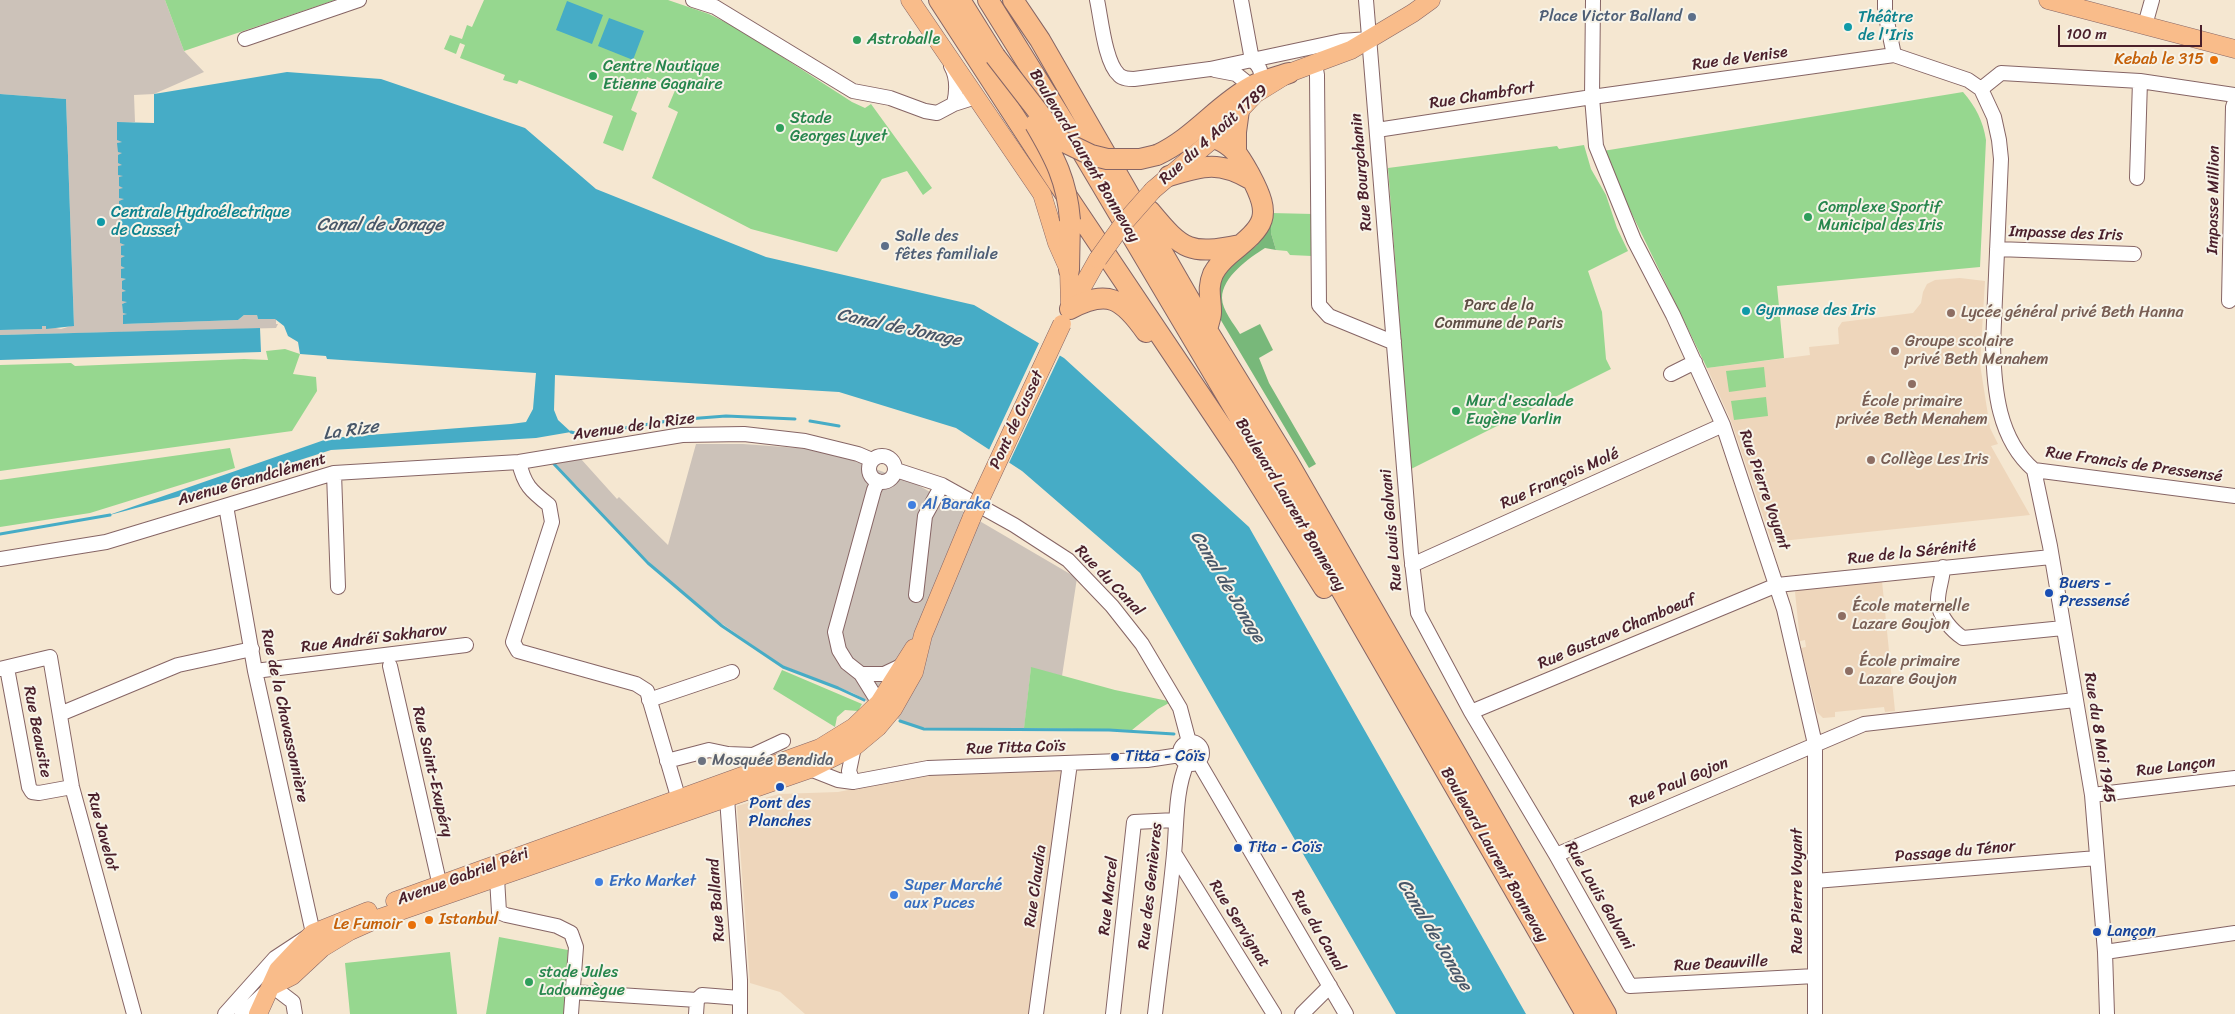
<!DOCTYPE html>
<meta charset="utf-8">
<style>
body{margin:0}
#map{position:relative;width:2235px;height:1014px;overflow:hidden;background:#f5e7d1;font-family:Sriracha,sans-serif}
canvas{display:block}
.scale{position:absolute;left:2058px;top:25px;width:144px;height:22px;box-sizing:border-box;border:2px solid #4a1f2b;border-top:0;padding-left:6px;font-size:15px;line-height:18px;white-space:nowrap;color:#4a1f2b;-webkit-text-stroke:4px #f7f3e8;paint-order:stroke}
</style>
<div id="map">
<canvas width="2235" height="1014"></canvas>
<div class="scale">100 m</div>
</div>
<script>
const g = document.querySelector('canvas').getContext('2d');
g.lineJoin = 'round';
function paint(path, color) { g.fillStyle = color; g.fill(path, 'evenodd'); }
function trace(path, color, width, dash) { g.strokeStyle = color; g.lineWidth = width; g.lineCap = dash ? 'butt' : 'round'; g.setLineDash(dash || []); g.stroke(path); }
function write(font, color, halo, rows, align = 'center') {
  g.font = font + ' Sriracha,sans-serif'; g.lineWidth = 4; g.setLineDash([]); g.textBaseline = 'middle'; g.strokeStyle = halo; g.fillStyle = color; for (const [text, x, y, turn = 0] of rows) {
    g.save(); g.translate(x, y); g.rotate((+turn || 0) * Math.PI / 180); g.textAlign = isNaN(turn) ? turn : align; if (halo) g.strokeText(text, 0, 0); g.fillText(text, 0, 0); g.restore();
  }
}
paint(new Path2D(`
 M1960 278 1985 281 1980 364 1990 428 1998 444 1991 446 2030 515 1772 542 1731 421 1707 368 1810 355 1809 347 1839 344 1838 328 1842 322 1913 313 1921 303 1923 292 1927 284 1935 280Z
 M1882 581 1895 711 1885 712 1884 707 1835 712V717L1823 718 1817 712 1801 648 1806 647 1805 640 1800 641 1795 592 1797 590Z
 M1062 771 1029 1014H805L780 992 750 983 737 806 779 794 838 792 920 776Z`), '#eed6bb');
paint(new Path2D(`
 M0 0H165L184 51 204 72 154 94 134 95 135 122 117 123 123 142 118 143 123 153 125 218 127 268 121 269V278L127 279 128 302 122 304 123 312 128 314 123 324 238 320 244 315H257L258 319H276V324H278L276 328 0 335V330L41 329 42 326H46L61 329 74 325 66 99 0 94Z
 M696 444H743L825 450 918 485 1077 578 1062 676 1031 668 1024 730 931 729 907 724 853 693 781 665 721 623 668 580 615 529 577 486 554 464 581 459 617 499 619 497 668 545Z`), '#ccc2b9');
paint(new Path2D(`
 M165 0H335L184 51Z
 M484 0H668L709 14 739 29 852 102 865 108 871 104 932 188 923 195 907 171 882 179 837 252 751 229 652 178 678 112 668 107 676 88 647 77 643 88 640 87 631 110 637 113 623 151 603 143 613 116 519 80 517 84 503 80 505 75 460 58 465 45 460 43 456 54 444 49 450 35 462 39 467 25 472 27Z
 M1963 92C1976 107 1983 121 1986 140L1980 267 1777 286 1784 358 1707 368 1609 167 1603 151Z
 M1584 145 1591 169 1606 195 1617 228 1628 251 1588 271 1602 312 1606 359 1611 369 1411 469 1388 168 1557 146 1559 149Z
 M1271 213 1313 214 1312 256 1290 255 1287 251 1276 250 1271 233Z
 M285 349 300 354 293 374 316 377 317 391 292 431 0 471V365L71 363 75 366 244 359 268 360 266 351Z
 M1764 367 1766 387 1729 392 1726 371Z
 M1766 397 1768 416 1734 420 1731 401Z
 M230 448 235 468 90 513 0 527V480Z
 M1031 667 1115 690 1168 701 1169 703 1158 709 1132 730 1024 728Z
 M782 670 862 704 858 711 845 710 837 717 835 727 773 689Z
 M499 937 568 950 564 1014H486Z
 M450 952 457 1014H350L345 963Z`), '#96d78f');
paint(new Path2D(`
 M1271 224V233L1276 250 1265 248C1249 258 1222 277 1222 298 1222 310 1234 324 1240 334L1260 324 1273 350 1259 358 1269 383 1316 464 1309 468 1219 317 1217 285 1228 266 1256 246Z`), '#78b87a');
paint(new Path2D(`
 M567 1 603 15 592 44 556 30Z
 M609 18 644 31 633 60 598 46Z
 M287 72 381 79 525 128 596 189 766 257 974 305 1064 358 1249 527 1526 1014H1396L1140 573 1022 471 956 428 839 392 555 375 554 410 558 420 571 432 536 438 331 450 222 485 106 516 330 438 511 424 526 422 533 409 536 373 327 359 326 356 300 354 298 342 288 336 284 326 275 319H258L257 315H244L238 320 123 324V315L127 314 123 313 122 304 127 302 122 301V292L126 291 122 289V281L126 279 121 278V269L125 268 121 266V258L125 256 121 255V246L125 245 120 243V235L124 233 120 232V227L124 226 120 224V220L124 218 120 217V212L124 210 119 209V201L124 199 119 198V189L123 188 119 186V177L123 176 118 175V166L122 165 118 163V155L122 153 118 152 117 143 122 142 117 140V122L154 123V94Z
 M0 94 66 99 74 326 46 329V326H42V329L0 330Z
 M260 328 261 352 0 360V335Z`), '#46acc6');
paint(new Path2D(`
 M1040 341 1061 353 1008 465 988 452Z`), '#f5e7d1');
trace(new Path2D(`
 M810 421 839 426
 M571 432 582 435 674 420 726 416 795 419
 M554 464 648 563 722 626 783 667 838 688 864 700
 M0 534 110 515
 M900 721 924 729 1109 730 1174 734`), '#46acc6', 3);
const minor = new Path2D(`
 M693 0 715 7 853 91 890 98 925 111 937 113 954 104 976 97
 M1097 0C1101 18 1105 63 1119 75 1123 79 1129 79 1134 79L1210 69 1341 41 1369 39
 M1241 0 1252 60C1260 66 1262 72 1261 82
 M1366 0 1411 554 1418 613 1471 712 1556 855 1630 986 1815 976
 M1593 0 1592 97 1596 146 1634 240 1673 315 1723 425 1784 609 1815 744V1014
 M1885 0V12L1894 55
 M2145 25 2152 0
 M245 39 359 0
 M1315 64 1317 75 1319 305 1329 316 1390 341H1394
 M951 66C958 78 957 91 954 104
 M1215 70 1236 74 1251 86
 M1981 89 2001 73 2140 81 2235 95
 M1377 130 1592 97 1894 55 1968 80 1981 89 1994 117 1999 140 2001 159 1993 345C1994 389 1998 439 2034 470L2235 496
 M2137 178 2140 81
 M1997 249 2134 254
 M2229 301 2233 107 2235 101
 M1671 374 1695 362
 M869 469a13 13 0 1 1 26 0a13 13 0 1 1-26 0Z
 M519 462C524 485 531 491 549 505L552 522 513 642 518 651 636 684 647 691 679 800
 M896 470 942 485 1014 525 1068 560 1112 606 1142 644 1180 708 1189 742
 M2034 470 2050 546 2092 795 2105 952 2107 1014
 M334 473 338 587
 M878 481 874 490 835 632 839 650 847 663 861 674 879 703
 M0 559 106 542 334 473 519 462 682 435 744 434 805 441 858 454 872 460
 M1412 565 1723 425
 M1943 567C1943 579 1937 591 1938 603 1940 617 1952 631 1963 638L2063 628
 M916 595 925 516 942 485
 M390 666 440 886
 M7 668 29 787 32 792 39 793 72 787
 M0 669 50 657 72 787 134 1014
 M255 671 466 645
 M861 674H884L903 665
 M649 700 732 672
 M1471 712 1777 585 2051 557
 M60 714 178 665 252 649
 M1180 753a11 11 0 1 1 22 0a11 11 0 1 1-22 0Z
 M667 761 709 750 728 754 753 755 783 741
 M1198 761 1346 1014
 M810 769 838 780 853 782 928 768 1147 760 1180 755
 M853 782 849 771 854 747
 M724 790 727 798 740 980V1014
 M2092 795 2235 778
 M1174 853 1274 1014
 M1556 855 1864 724 2075 700
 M497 878 499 912 506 915 557 926 571 933 576 947 571 1014
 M1815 881 2097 858
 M2105 952 2235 933
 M572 992 697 1000 696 1014
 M697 1000 702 995 740 998
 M225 1014 275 958 313 933 255 671 226 506
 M242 1014 272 986 293 1002 295 1014
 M1036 1014 1070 763
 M1113 1014 1134 822 1176 820
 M1155 1014C1161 961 1169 907 1174 854 1177 824 1175 791 1187 763
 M1302 1014 1330 986`);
const major = new Path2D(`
 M910 0 1042 194 1057 243 1069 270 1070 309
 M2048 0 2235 49
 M1153 190 1214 138 1255 94 1289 73 1351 50 1413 13 1431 0
 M1071 307 1098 259
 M395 901 820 748 854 727 879 703 914 648
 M272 986 292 976 322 948 350 931 377 919 810 769 854 747 878 727 893 709 914 672 923 635 972 517
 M258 1014 278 970 313 933 368 911`);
const highway = new Path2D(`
 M939 0 1052 174 1242 457 1324 588
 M960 0 995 56
 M988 0 1075 140 1321 555 1586 1014
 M1013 0 1040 40 1207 330 1288 462 1606 1014
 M1236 150V132L1239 110
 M1157 155C1194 138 1217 105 1252 86 1263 80 1277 77 1289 73
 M1169 176C1204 165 1220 161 1252 180
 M1150 211C1183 251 1190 255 1240 245
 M1069 270 1070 220
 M1070 309C1108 289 1122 298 1146 332
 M1207 330C1208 324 1211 318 1211 312 1211 298 1207 288 1213 274 1217 266 1223 260 1230 254 1265 225 1273 218 1250 175 1240 157 1234 145 1214 138`);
trace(minor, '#866565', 16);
trace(major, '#866565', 19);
trace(highway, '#866565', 22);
trace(minor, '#fff', 14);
trace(major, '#f9bc8a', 18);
trace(highway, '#f9bc8a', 20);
const majorBridge = new Path2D(`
 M1098 259 1123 224 1153 190
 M972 517 1062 324`);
const highwayBridge = new Path2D(`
 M995 56 1060 140 1091 155 1107 159H1140L1157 155
 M1035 124C1055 158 1067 181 1070 220`);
trace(majorBridge, '#866565', 19, []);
trace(highwayBridge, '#866565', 22, []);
trace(majorBridge, '#f9bc8a', 18);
trace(highwayBridge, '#f9bc8a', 20);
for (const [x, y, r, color] of [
 [1692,17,5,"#5c6f8a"],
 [1848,27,5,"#0f9aa8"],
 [857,40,5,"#2e9e5b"],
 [2214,60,5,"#e8710a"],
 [593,76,5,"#2e9e5b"],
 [780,128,5,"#2e9e5b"],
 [1808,217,5,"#2e9e5b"],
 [101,222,5,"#0f9aa8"],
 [885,246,5,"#5c6f8a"],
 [1746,311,5,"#0f9aa8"],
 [1951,313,5,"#8d6e63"],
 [1895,351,5,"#8d6e63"],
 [1912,384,5,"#8d6e63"],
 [1456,411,5,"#2e9e5b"],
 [1871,460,5,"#8d6e63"],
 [912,505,5,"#3f7fe0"],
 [2049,593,5,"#1a4fb4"],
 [1842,616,5,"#8d6e63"],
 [1849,671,5,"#8d6e63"],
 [1115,757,5,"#1a4fb4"],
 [702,761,5,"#6b7280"],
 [780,787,5,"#1a4fb4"],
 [1238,848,5,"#1a4fb4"],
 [599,882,5,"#3f7fe0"],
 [894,895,5,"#3f7fe0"],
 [429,920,5,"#e8710a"],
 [412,925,5,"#e8710a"],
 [2097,932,5,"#1a4fb4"],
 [529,982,5,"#2e9e5b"]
]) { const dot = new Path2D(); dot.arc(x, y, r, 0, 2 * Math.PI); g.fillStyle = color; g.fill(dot); trace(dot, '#f7f3e8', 2); }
write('16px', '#4e5e75', '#f7f3e8', [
 ["Place Victor Balland",1682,17],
 ["Salle des",895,237,"left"],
 ["fêtes familiale",895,255,"left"]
], 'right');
write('16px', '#0d838f', '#f7f3e8', [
 ["Théâtre",1858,18],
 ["de l'Iris",1858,36],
 ["Centrale Hydroélectrique",111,213],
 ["de Cusset",111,231],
 ["Gymnase des Iris",1756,311]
], 'left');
write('16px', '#27864d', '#f7f3e8', [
 ["Astroballe",867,40],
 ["Centre Nautique",603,67],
 ["Etienne Gagnaire",603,85],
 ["Stade",790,119],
 ["Georges Lyvet",790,137],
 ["Complexe Sportif",1818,208],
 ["Municipal des Iris",1818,226],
 ["Mur d'escalade",1466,402],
 ["Eugène Varlin",1466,420],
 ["stade Jules",539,973],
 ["Ladoumègue",539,991]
], 'left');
write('16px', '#4a1f2b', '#f7f3e8', [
 ["Rue de Venise",1740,59,-8],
 ["Rue Chambfort",1482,96,-9],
 ["Rue du 4 Août 1789",1214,135,-42],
 ["Boulevard Laurent Bonnevay",1084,156,59],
 ["Rue Bourgchanin",1362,172,-95],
 ["Impasse Million",2214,200,-89],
 ["Impasse des Iris",2066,234,2],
 ["Pont de Cusset",1017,420,-65],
 ["Avenue de la Rize",634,427,-8],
 ["Rue Francis de Pressensé",2134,465,8],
 ["Rue François Molé",1560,479,-24],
 ["Avenue Grandclément",252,480,-16],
 ["Rue Pierre Voyant",1764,490,71],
 ["Boulevard Laurent Bonnevay",1290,505,59],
 ["Rue Louis Galvani",1392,530,-95],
 ["Rue de la Sérénité",1912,553,-6],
 ["Rue du Canal",1109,581,46],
 ["Rue Gustave Chamboeuf",1617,632,-23],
 ["Rue Andréï Sakharov",374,639,-7],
 ["Rue de la Chavassonnière",284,716,78],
 ["Rue Beausite",37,732,79],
 ["Rue du 8 Mai 1945",2099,738,81],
 ["Rue Titta Coïs",1016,748,-2],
 ["Rue Lançon",2176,767,-7],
 ["Rue Saint-Exupéry",432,772,77],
 ["Rue Paul Gojon",1679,783,-23],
 ["Rue Javelot",102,832,75],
 ["Passage du Ténor",1955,852,-5],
 ["Boulevard Laurent Bonnevay",1494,855,60],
 ["Avenue Gabriel Péri",463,877,-20],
 ["Rue Claudia",1036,886,-82],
 ["Rue des Genièvres",1151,886,-84],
 ["Rue Pierre Voyant",1798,891,-90],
 ["Rue Marcel",1109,896,-84],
 ["Rue Louis Galvani",1599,896,60],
 ["Rue Balland",717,900,-94],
 ["Rue Servignat",1239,924,58],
 ["Rue du Canal",1318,931,60],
 ["Rue Deauville",1721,964,-3]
]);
write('16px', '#c56008', '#f7f3e8', [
 ["Kebab le 315",2204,60],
 ["Istanbul",439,920,"left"],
 ["Le Fumoir",402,925]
], 'right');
write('16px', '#5d4d44', '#f7f3e8', [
 ["Parc de la",1499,306],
 ["Commune de Paris",1499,324]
]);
write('16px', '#785e54', '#f7f3e8', [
 ["Lycée général privé Beth Hanna",1961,313],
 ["Groupe scolaire",1905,342],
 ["privé Beth Menahem",1905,360],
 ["École primaire",1912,402,"center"],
 ["privée Beth Menahem",1912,420,"center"],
 ["Collège Les Iris",1881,460],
 ["École maternelle",1852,607],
 ["Lazare Goujon",1852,625],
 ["École primaire",1859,662],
 ["Lazare Goujon",1859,680]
], 'left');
write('16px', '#366cbe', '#f7f3e8', [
 ["Al Baraka",922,505],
 ["Erko Market",609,882],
 ["Super Marché",904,886],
 ["aux Puces",904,904]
], 'left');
write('16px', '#164399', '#f7f3e8', [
 ["Buers -",2059,584],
 ["Pressensé",2059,602],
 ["Titta - Coïs",1125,757],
 ["Pont des",780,804,"center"],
 ["Planches",780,822,"center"],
 ["Tita - Coïs",1248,848],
 ["Lançon",2107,932]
], 'left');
write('16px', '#5b616d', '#f7f3e8', [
 ["Mosquée Bendida",712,761]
], 'left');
write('italic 18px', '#485769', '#f7f3e8', [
 ["Canal de Jonage",380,225],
 ["Canal de Jonage",899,328,12],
 ["La Rize",351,431,-8],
 ["Canal de Jonage",1227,587,59],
 ["Canal de Jonage",1434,935,59]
]);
</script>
